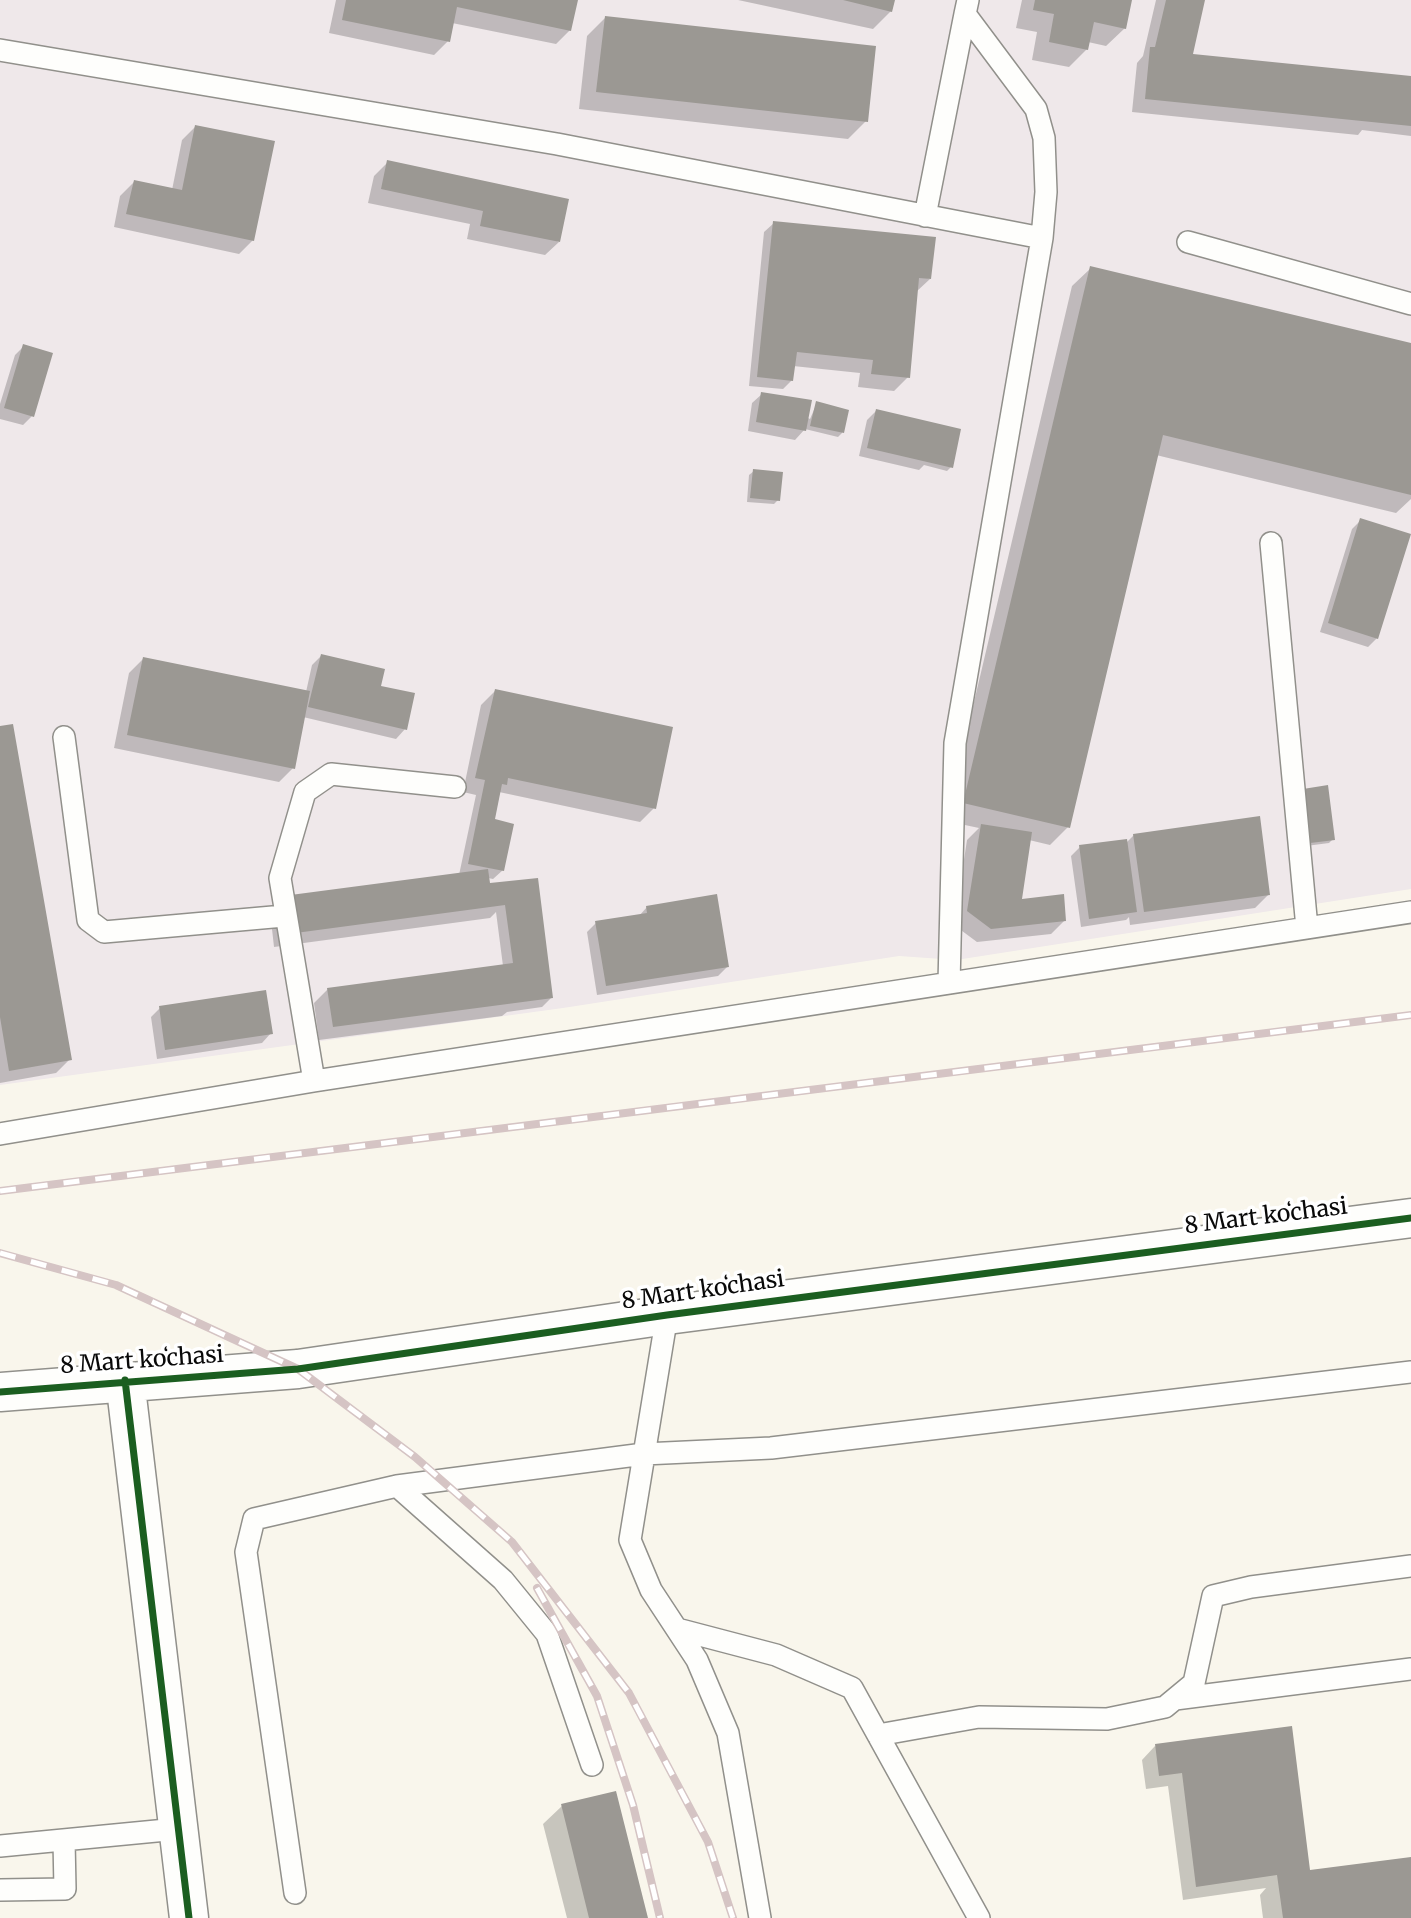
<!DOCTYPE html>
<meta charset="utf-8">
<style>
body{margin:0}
canvas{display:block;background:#f9f6ec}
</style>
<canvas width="1411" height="1918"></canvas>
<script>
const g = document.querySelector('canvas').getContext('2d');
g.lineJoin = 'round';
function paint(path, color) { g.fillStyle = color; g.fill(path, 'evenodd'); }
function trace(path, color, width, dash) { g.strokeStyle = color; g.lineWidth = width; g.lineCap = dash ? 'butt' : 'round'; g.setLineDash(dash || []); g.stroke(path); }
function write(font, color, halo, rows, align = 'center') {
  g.font = font + ' Merriweather,serif'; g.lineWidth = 7; g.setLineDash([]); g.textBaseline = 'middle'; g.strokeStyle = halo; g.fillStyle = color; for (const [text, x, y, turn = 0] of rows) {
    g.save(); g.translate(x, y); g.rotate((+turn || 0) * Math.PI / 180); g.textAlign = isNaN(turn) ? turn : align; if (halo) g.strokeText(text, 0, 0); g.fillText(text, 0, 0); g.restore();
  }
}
paint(new Path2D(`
 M0 0H1411V889L956 960 899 956 563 1008 0 1085Z`), '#efe8ea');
paint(new Path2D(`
 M336 0H576L570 30 556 44 452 23 448 41 434 55 329 33Z
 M738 0H893L891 11 873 29Z
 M1022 0H1130L1125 28 1106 46 1088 42 1087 49 1069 67 1032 60 1037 32 1016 28Z
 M1156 0H1203L1191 56 1411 78V136L1362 130 1358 135 1132 112 1137 63 1143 56Z
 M605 18 866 121 848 139 579 109 587 36Z
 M196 126 253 240 239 254 114 227 120 196 134 182 172 190 182 140Z
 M388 162 559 242 545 255 467 239 470 224 368 203 374 176Z
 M774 223 930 279 916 292 908 377 894 391 858 387 860 373 793 366 792 380 783 389 749 386 764 232Z
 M1091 268 1411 345V499L1396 513 1156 455 1068 827 1050 845 1029 840 1020 901 1065 920 1051 934 977 942 954 925 967 840 979 828 946 821 1072 286Z
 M24 346 32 416 23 425 0 419V404L15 355Z
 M762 394 810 419 817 403 847 411 842 433 838 437 805 429 795 440 748 431 752 403Z
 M876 411 951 467 947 471 924 465 919 470 859 456 867 420Z
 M754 471 778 500 774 504 747 502 749 475Z
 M1361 520 1377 638 1368 647 1320 632 1352 529Z
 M321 656 379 687 405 729 396 739 303 717 293 768 279 782 114 748 129 673 143 659 306 692 312 665Z
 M495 691 654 808 640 822 499 792 493 820 503 870 493 879 488 878 489 885 500 884 551 998 542 1007 507 1012 502 1016 319 1040 314 1003 328 989 503 966 496 912 490 918 274 947 270 911 459 875 476 795 463 792 481 705Z
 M0 728 70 1059 56 1073 0 1083Z
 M1299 794 1333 839 1329 843 1306 846Z
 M1134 835 1269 894 1255 908 1130 925 1129 917 1126 920 1081 927 1071 856 1080 847 1126 843Z
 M647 907 727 967 718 976 597 995 587 932 596 923 639 916Z
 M160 1008 271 1033 262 1043 157 1059 151 1017Z
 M1155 1746 1309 1872 1411 1858V1918H1263L1260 1895 1266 1888 1183 1900 1168 1786 1146 1789 1142 1760Z
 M562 1806 646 1918H567L543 1824Z`), '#0003');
paint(new Path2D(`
 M346 0H578L571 31 457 7 450 42 342 20Z
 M843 0H895L892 12Z
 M1035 0H1132L1126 29 1094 22 1088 50 1049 42 1054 14 1033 10Z
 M1166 0H1205L1193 54 1411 76V126L1145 99 1150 47H1155Z
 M605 16 876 46 868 122 596 92Z
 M195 125 275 141 254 241 126 214 134 180 182 190Z
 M387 160 569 199 560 242 480 226 483 211 381 189Z
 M773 221 936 237 931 279 919 278 910 378 871 374 873 360 797 352 793 381 757 377Z
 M1090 266 1411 343V495L1163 435 1070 828 963 803Z
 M23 344 53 353 34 417 4 408Z
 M761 392 812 400 806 431 756 422Z
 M816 401 849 410 844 433 810 426Z
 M876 409 961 429 953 468 867 448Z
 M753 469 783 472 780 501 750 498Z
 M1360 518 1411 534 1378 639 1328 623Z
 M321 654 385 669 381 686 415 693 407 730 308 707Z
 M143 657 310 691 295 769 127 735Z
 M495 689 673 727 656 809 508 778 507 785 502 784 495 819 514 824 504 871 468 864 485 780 475 778Z
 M13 724 72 1060 9 1071 0 1017V726Z
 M1328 785 1335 840 1310 843 1303 789Z
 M1260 816 1270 895 1144 912 1133 834Z
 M981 824 1032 832 1022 899 1064 894 1066 921 991 929 967 911Z
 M1127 839 1137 912 1089 919 1079 845Z
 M488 869 490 883 538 878 553 998 333 1027 327 988 513 963 505 905 288 934 283 896Z
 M717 894 729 967 606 986 595 921 647 913 646 906Z
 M266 990 273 1034 165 1050 159 1006Z
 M1292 1726 1310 1870 1411 1857V1918H1283L1277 1875 1196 1887 1182 1773 1159 1776 1155 1744Z
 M616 1791 648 1918H589L561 1804Z`), '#9b9893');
const lane = new Path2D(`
 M0 50 557 144 1042 238
 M925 216 965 14
 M1188 242 1411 304
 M1271 543 1307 928
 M64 737 88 920 104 932 284 916
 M949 983 955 743 1042 238 1046 192 1044 138 1036 109 965 14 968 0
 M314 1081 280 878 305 792 331 774 455 787
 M0 1134 314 1081 1411 912
 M667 1315 630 1540 651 1590 697 1660 728 1733 760 1918
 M397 1486 503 1580 547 1634 592 1765
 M677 1629 776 1655 852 1688 979 1918
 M1175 1699 1411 1669
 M878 1735 979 1717 1107 1719 1165 1707 1194 1683 1213 1596 1251 1587 1411 1566
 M0 1846 177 1829
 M0 1890 65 1889 64 1840
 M295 1893 246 1552 254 1519 397 1486 644 1454 771 1448 1411 1372`);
const street = new Path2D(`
 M125 1380 189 1918
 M0 1392 298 1369 667 1315 1411 1218`);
trace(lane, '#91908b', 24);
trace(street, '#91908b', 41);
trace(lane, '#fefefc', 21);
trace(street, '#fefefc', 38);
const rail = new Path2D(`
 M0 1191 1411 1015
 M0 1253 116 1285 298 1369 415 1457 512 1542 629 1693 708 1842 733 1918
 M537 1588 597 1696 633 1805 660 1918`);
trace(rail, '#d5c4c4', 8);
trace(rail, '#fff', 5, [16]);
trace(new Path2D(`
 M125 1380 189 1918
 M0 1392 298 1369 667 1315 1411 1218`), '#1b5e20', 7);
write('23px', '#090909', '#fff', [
 ["8 Mart koʻchasi",1266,1217,-7],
 ["8 Mart koʻchasi",703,1291,-8],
 ["8 Mart koʻchasi",142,1361,-4]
]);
</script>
